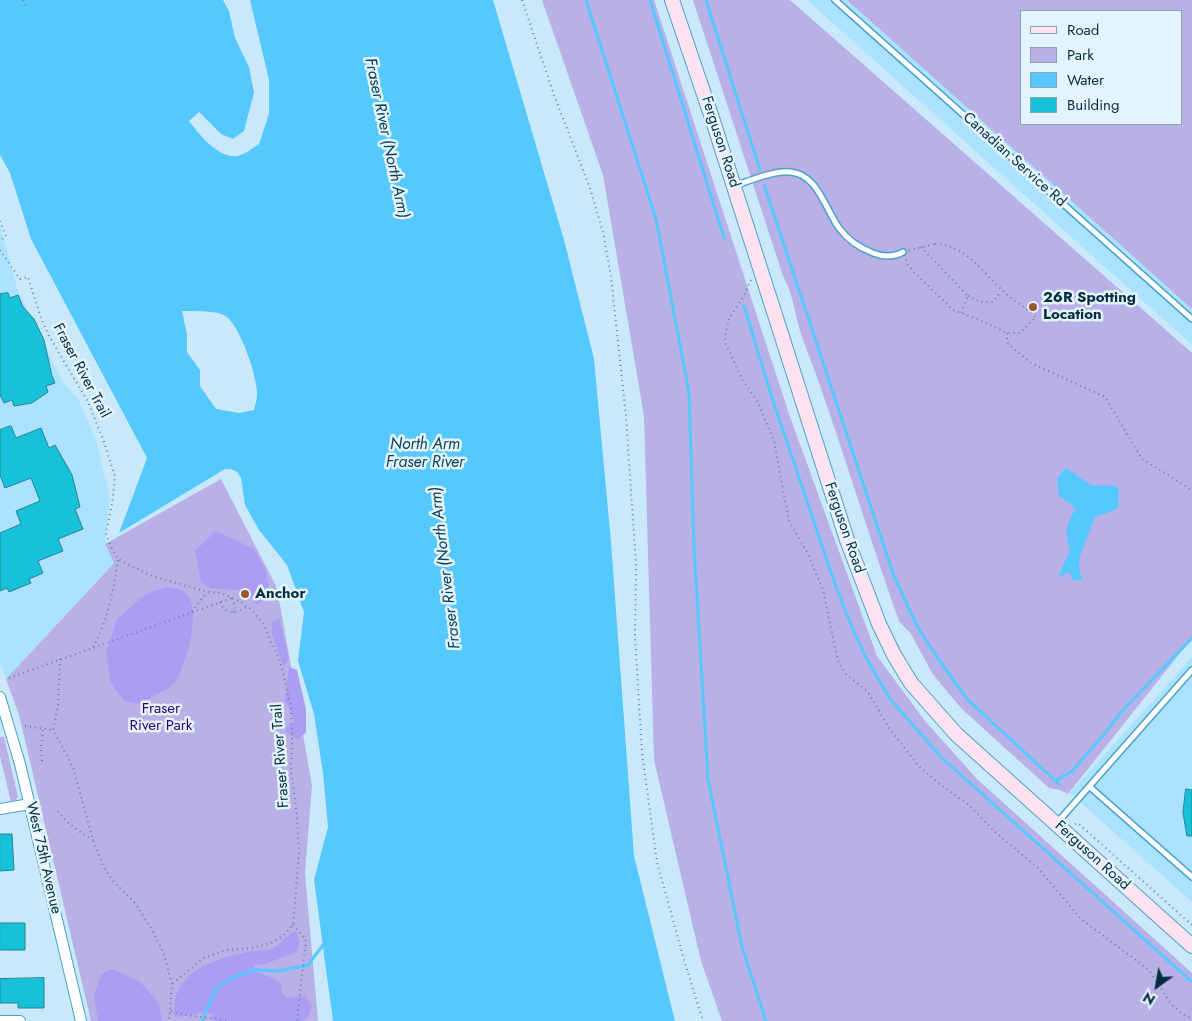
<!DOCTYPE html>
<style>
body{margin:0}
#map{position:relative;width:1192px;height:1021px;overflow:hidden;background:#c9e9fb;font-family:Jost,sans-serif}
canvas{display:block}
.legend{position:absolute;left:1020px;top:10px;width:162px;height:115px;box-sizing:border-box;background:#e4f4fd;border:1px solid #8aa4b0;margin:0;padding:6px 9px;list-style:none;font-size:15px;color:#042d3d}
.legend li{display:flex;align-items:center;gap:10px;height:25px}
.legend b{width:25px;border:1px solid #8aa4b0}
.north{position:absolute;left:1132px;top:961px;width:50px;height:50px;-webkit-text-stroke:4px #e4f4fd;paint-order:stroke;rotate:212deg;font-size:14px;font-weight:700;line-height:20px;text-align:center;color:#042d3d}
.north::after{content:'';display:block;margin:auto;width:18px;height:22px;background:#042d3d;clip-path:polygon(50% 0,100% 100%,50% 72%,0 100%)}
</style>
<div id="map">
<canvas width="1192" height="1021"></canvas>
<ul class="legend">
<li><b style="height:6px;background:#ffe2ef"></b>Road</li>
<li><b style="height:14px;background:#b8b0e7"></b>Park</li>
<li><b style="height:14px;background:#55c9fd"></b>Water</li>
<li><b style="height:14px;background:#16c1da"></b>Building</li>
</ul>
<div class="north">N</div>
</div>
<script>
const g = document.querySelector('canvas').getContext('2d');
g.lineJoin = 'round';
function paint(path, color) { g.fillStyle = color; g.fill(path, 'evenodd'); }
function trace(path, color, width, dash) { g.strokeStyle = color; g.lineWidth = width; g.lineCap = dash ? 'butt' : 'round'; g.setLineDash(dash || []); g.stroke(path); }
function write(font, color, halo, rows, align = 'center') {
  g.font = font + ' Jost,sans-serif'; g.lineWidth = 5; g.setLineDash([]); g.textBaseline = 'middle'; g.strokeStyle = halo; g.fillStyle = color; for (const [text, x, y, turn = 0] of rows) {
    g.save(); g.translate(x, y); g.rotate((+turn || 0) * Math.PI / 180); g.textAlign = isNaN(turn) ? turn : align; if (halo) g.strokeText(text, 0, 0); g.fillText(text, 0, 0); g.restore();
  }
}
paint(new Path2D(`
 M807 0H1192V345L992 166ZM1021 11H1181V124H1021Z
 M0 225 17 288 62 381 78 399 96 440 110 498 105 544 114 562 6 679 0 665Z
 M1192 657V902L1070 793Z`), '#abe2ff');
paint(new Path2D(`
 M542 0H654L789 414 877 656 925 721 977 779 1192 973V1021H722L701 961 654 760 644 416 603 175Z
 M693 0H790L1192 353V638L1068 794 1060 790 1049 788 962 709 949 694 932 673 910 632 907 630 899 621C865 527 838 430 802 337 795 317 794 296 783 276Z
 M847 0H1192V309ZM1021 11H1181V124H1021Z
 M221 479 277 588 312 785 305 873 318 1021H91L19 715 6 679 114 563 105 544Z
 M0 737H4L18 797 14 802H11L0 756Z`), '#b8b0e7');
paint(new Path2D(`
 M216 531 254 549 266 571 270 595 257 605 247 591 210 588 201 582 195 551Z
 M166 587C171 588 177 588 181 590 206 600 186 666 175 682 170 689 147 699 139 704L124 701 111 683 106 653 117 619 146 594Z
 M279 618 289 659 284 667 272 635V623Z
 M289 667 297 670 306 709V733L297 739 286 732V727L294 723 293 716 285 701Z
 M295 931C301 939 300 943 296 952L263 965 256 964 251 970 273 978 282 984 281 992 287 998 305 996 312 1005 308 1017 303 1021H212V1014C200 1009 188 1019 175 1016 169 973 214 959 247 952 255 950 267 952 274 948 282 944 286 935 295 931Z
 M112 969 139 981 159 1003 162 1021H98L94 996 101 974Z`), '#ab9cf4');
paint(new Path2D(`
 M0 0H223L229 11 235 38 249 67 254 93 244 131 233 139 221 134 199 112 189 121C199 134 218 159 238 156 245 154 253 148 259 144L269 114V80L250 0H493L564 240 594 359 611 542 634 856 675 1021H333L314 880 328 827 323 773 314 714 298 661 304 612 287 565 259 530 245 505 241 478 237 472 231 469H225L119 533 147 458 31 239 10 173 0 155ZM182 311C193 311 219 310 227 317 241 329 256 374 257 391 258 397 255 405 254 410L239 413 216 409 200 386V370L187 352V335Z
 M1066 468 1091 485 1116 486 1119 490 1118 508 1107 513 1095 517 1080 556 1079 567 1082 581 1072 580 1070 573 1065 572 1064 577 1059 575 1070 550C1065 533 1065 526 1075 510L1071 504 1059 496 1057 478Z`), '#55c9fd');
trace(new Path2D(`
 M586 0 656 219 689 392 694 546 708 779 742 947 766 1021
 M650 0 724 238
 M706 0 760 170
 M764 185 894 576 918 628 941 663 968 700 1059 784
 M744 306 772 398 836 587 849 620 866 658 890 699 942 758 1192 982
 M1055 781 1072 771 1105 733 1122 711 1192 638
 M202 1021 216 988 236 976 255 970 279 971 308 965 323 945`), '#55c9fd', 3);
const building = new Path2D(`
 M8 293 10 298 18 295 23 307 34 319 44 340 52 376 55 383 46 386 48 392 32 403 14 406 12 400 4 403 0 395V294Z
 M11 426 16 438 41 428 49 448 55 445 72 475 80 507 75 509 83 529 58 539 63 551 38 561 43 573 29 579 31 583 9 592 7 588 0 591V533L21 524 16 511 40 501 31 478 5 488 0 475V430Z
 M1186 789 1192 790V836H1187L1183 813Z
 M0 834H12L14 870 0 871Z
 M0 923H25V950H0Z
 M44 978V1008H18V1003H0V979Z`);
paint(building, '#16c1da');
trace(building, '#2a8291', 1);
const lane = new Path2D(`
 M835 0 1192 319
 M734 186C749 181 775 170 790 172 818 174 825 209 839 228 847 239 860 248 873 253 883 257 894 257 903 252
 M1090 787 1192 877
 M1056 824 1192 670`);
const street = new Path2D(`
 M0 697 20 764 81 1021
 M0 809 30 804
 M0 1021H20`);
const secondary = new Path2D(`
 M672 0 712 118 847 540 879 624 894 655 911 683 956 734 1192 946`);
trace(lane, '#47a2cb', 8);
trace(street, '#47a2cb', 12);
trace(secondary, '#47a2cb', 16);
trace(new Path2D(`
 M23 0 27 8
 M522 0 554 95 590 188 603 232 611 277 626 416 636 565 635 637 642 753 657 862 684 960 703 1021
 M0 221 6 236 0 241
 M935 244C966 245 981 271 1002 290 1012 300 1025 307 1036 317L1020 333H1007L980 320 953 310 915 273 908 265 903 252Z
 M921 247 968 296 961 313
 M0 250 20 279 28 277 41 318 49 336 88 402 103 439 115 477 112 504 106 533 110 545 118 559 152 576 207 592 221 593 241 602 252 610 263 624 280 661 291 707 292 741 291 770 297 815 299 854 293 925 283 936 271 943 252 948 226 950 204 958 172 984
 M751 280 743 297 729 318 725 337 726 344 741 377 758 403 774 441 789 521 807 552 823 590 838 661 846 674 868 692 889 728 917 764 938 783 969 805 995 832 1038 868 1081 919 1149 970 1171 1004 1181 1013 1192 1019
 M968 296 980 302H993L1001 291
 M1007 333V342L1015 350 1031 363 1105 397 1142 459 1192 490
 M232 598 236 610 233 612
 M220 602C226 615 236 614 246 607
 M192 612 207 592
 M93 647C109 617 113 592 118 559
 M60 659 58 706 53 730 73 767 93 840 103 866 112 880 135 903 151 928 164 954 172 984 169 1021
 M9 678 232 598
 M25 726 53 730
 M42 761 41 749 43 729
 M58 811C67 824 80 832 93 840
 M1075 824 1077 823 1080 825 1192 925
 M293 925 306 939 297 1021
 M171 1011C189 1018 209 1016 227 1021`), '#608596', 2, [1, 4]);
trace(lane, '#fff', 5);
trace(street, '#fff', 10);
trace(secondary, '#ffe2ef', 14);
for (const [x, y, r, color] of [
 [1033,307,5,"#9b562a"],
 [245,594,5,"#9b562a"]
]) { const dot = new Path2D(); dot.arc(x, y, r, 0, 2 * Math.PI); g.fillStyle = color; g.fill(dot); trace(dot, '#e4f4fd', 2); }
write('15px', '#042d3d', '#e4f4fd', [
 ["Ferguson Road",720,142,72],
 ["Canadian Service Rd",1014,160,42],
 ["Fraser River Trail",81,371,62],
 ["Ferguson Road",844,528,71],
 ["Fraser River Trail",281,756,-94],
 ["Ferguson Road",1092,856,42],
 ["West 75th Avenue",43,858,77]
]);
write('bold 15px', '#042d3d', '#e4f4fd', [
 ["26R Spotting",1043,298],
 ["Location",1043,315],
 ["Anchor",255,594]
], 'left');
write('15px', '#30016e', '#e4f4fd', [
 ["Fraser",161,709],
 ["River Park",161,726]
]);
write('italic 16px', '#0f4156', '#e4f4fd', [
 ["Fraser River (North Arm)",386,138,78],
 ["North Arm",425,445],
 ["Fraser River",425,463],
 ["Fraser River (North Arm)",446,568,-97]
]);
</script>
